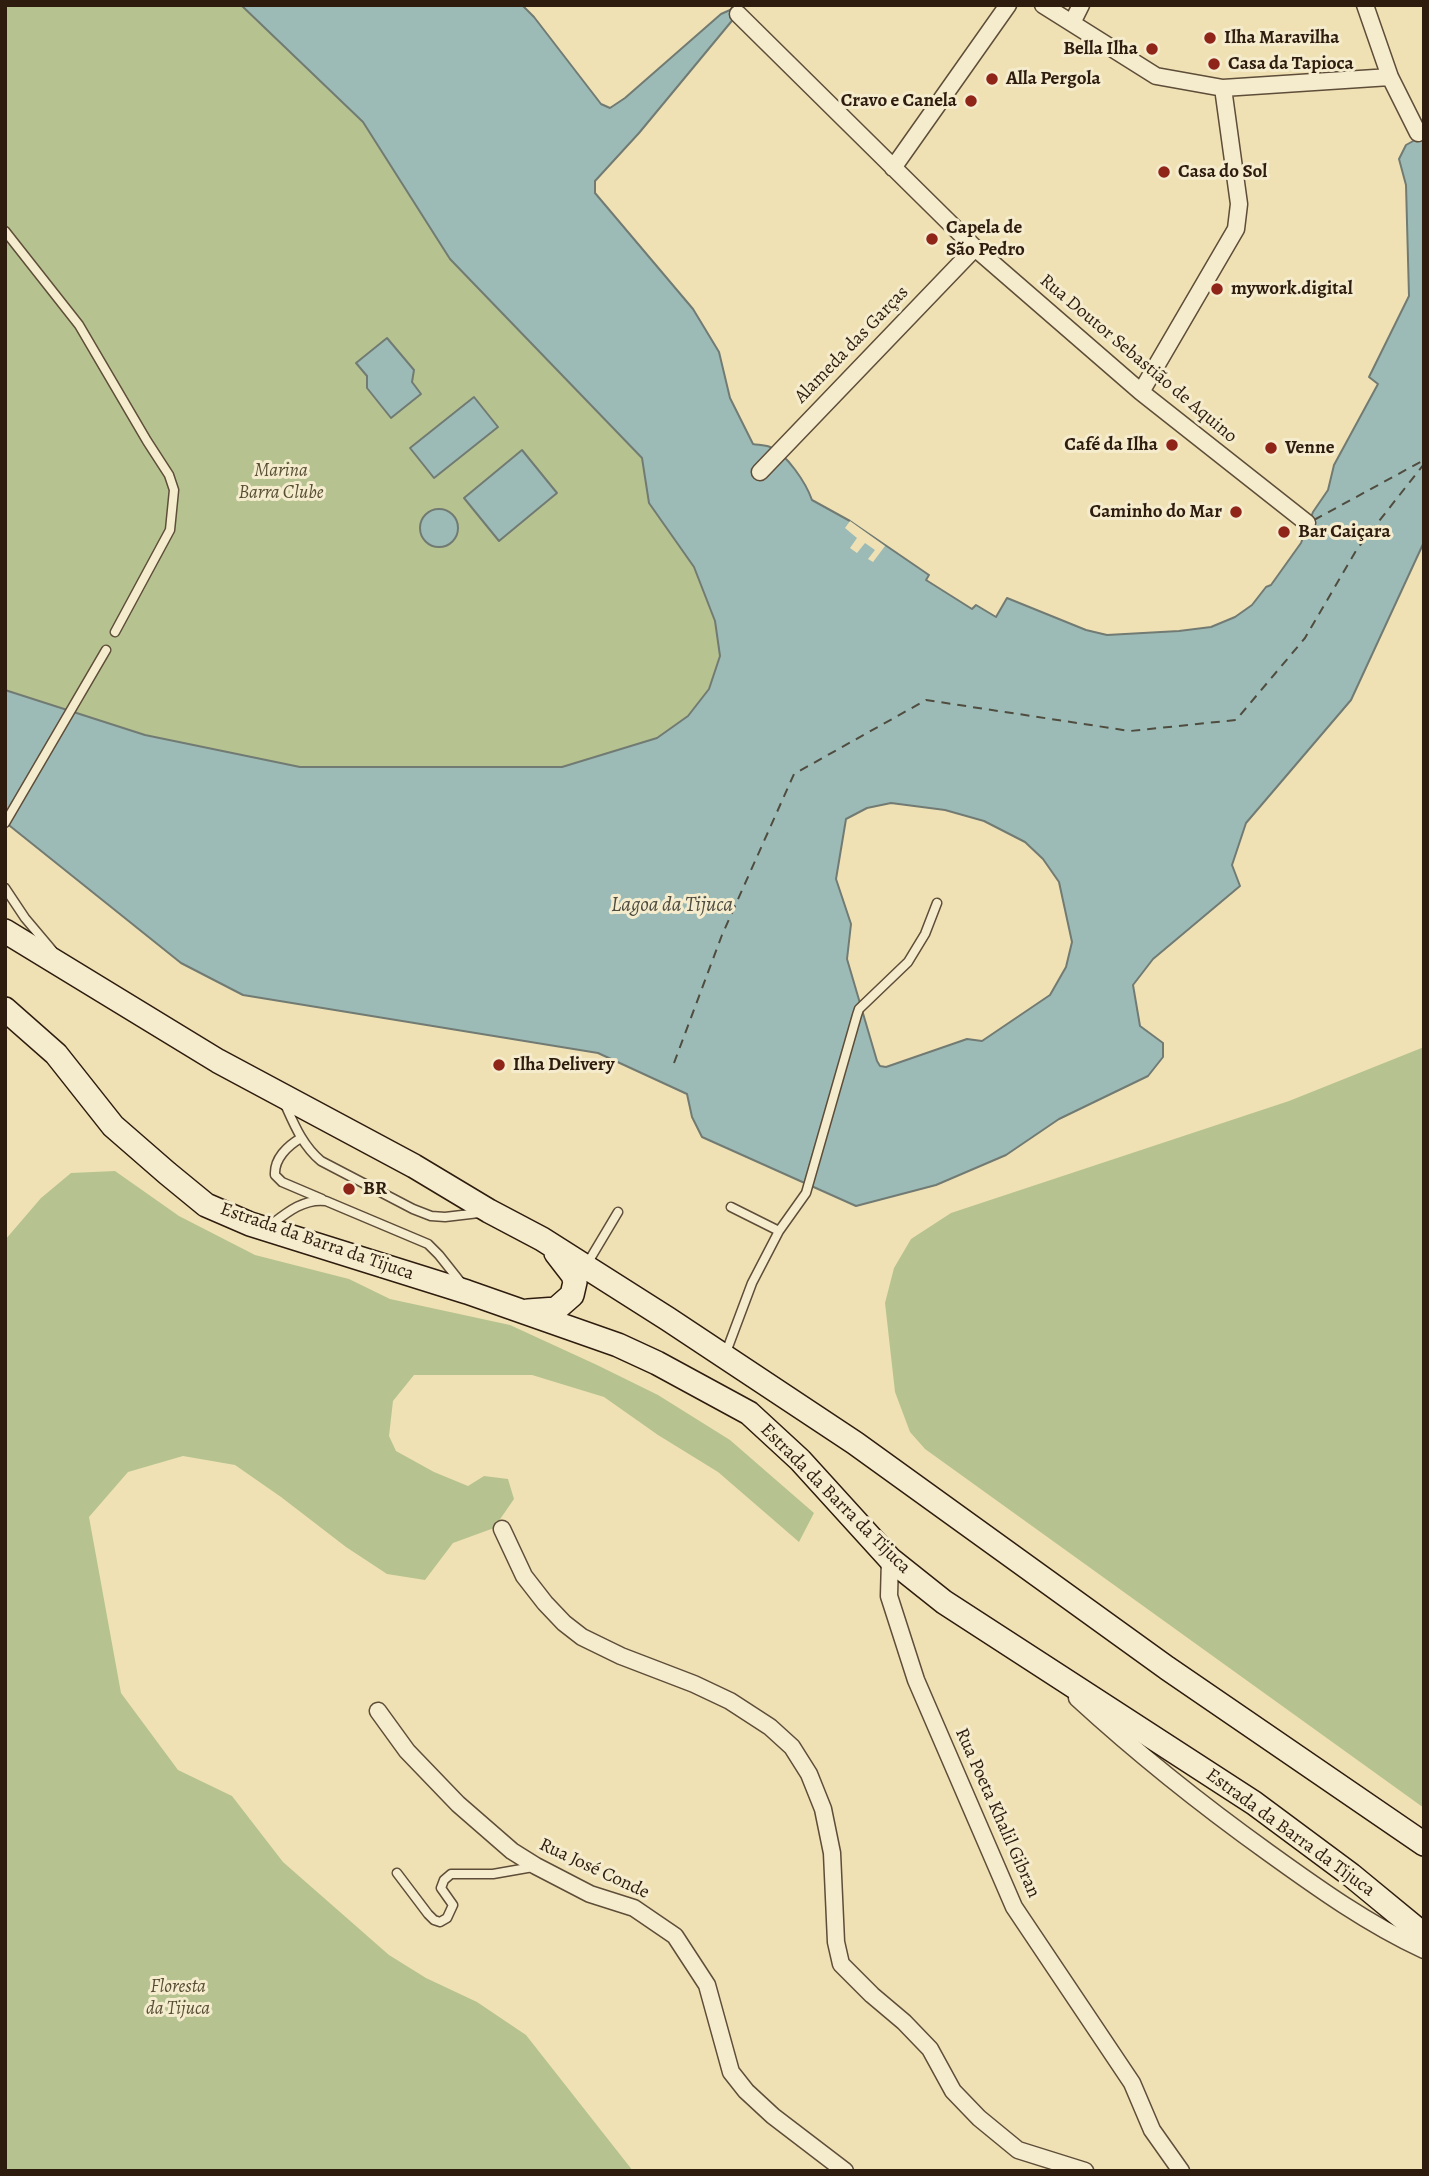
<!DOCTYPE html>
<meta charset="utf-8">
<style>
body{margin:0}
#map{position:relative;width:1429px;height:2176px;overflow:hidden;background:#f0e1b4;font-family:Alegreya,serif}
canvas{display:block}
.frame{position:absolute;inset:0;border:7px solid #2e1c0e;pointer-events:none}
</style>
<div id="map">
<canvas width="1429" height="2176"></canvas>
<div class="frame"></div>
</div>
<script>
const g = document.querySelector('canvas').getContext('2d');
g.lineJoin = 'round';
function paint(path, color) { g.fillStyle = color; g.fill(path, 'evenodd'); }
function trace(path, color, width, dash) { g.strokeStyle = color; g.lineWidth = width; g.lineCap = dash ? 'butt' : 'round'; g.setLineDash(dash || []); g.stroke(path); }
function write(font, color, halo, rows, align = 'center') {
  g.font = font + ' Alegreya,serif'; g.lineWidth = 6; g.setLineDash([]); g.textBaseline = 'middle'; g.strokeStyle = halo; g.fillStyle = color; for (const [text, x, y, turn = 0] of rows) {
    g.save(); g.translate(x, y); g.rotate((+turn || 0) * Math.PI / 180); g.textAlign = isNaN(turn) ? turn : align; if (halo) g.strokeText(text, 0, 0); g.fillText(text, 0, 0); g.restore();
  }
}
paint(new Path2D(`
 M5 5H241L363 122 450 259 642 459 649 503 694 567 715 621 720 656 709 689 688 716 657 738 562 767H300L145 735 5 690Z
 M1424 1047V1808L925 1449 910 1432 895 1392 885 1303 894 1268 911 1239 951 1213 1289 1101Z
 M115 1171 179 1216 255 1255 349 1279 390 1299 510 1325 597 1365 658 1395 730 1440 814 1513 799 1542 718 1472 658 1435 604 1397 532 1375H414L393 1401 389 1436 396 1451 434 1472 468 1486 484 1476 508 1479 514 1499 494 1528 453 1543 425 1580 387 1574 346 1547 281 1497 235 1465 183 1456 128 1472 89 1517 121 1693 178 1770 232 1796 283 1862 389 1955 426 1978 477 2002 526 2035 633 2171H5V1240L41 1198 71 1173Z`), '#b6c390');
const water = new Path2D(`
 M241 5H522L534 17 601 104 610 108 625 98 721 14 730 10 734 5H745L639 133 595 181V193L693 309 719 352 730 398 753 444C758 445 765 445 770 447 787 454 806 483 812 500L850 521 929 575 926 580 972 609 976 605 996 617 1007 598 1086 630 1107 635 1179 631 1211 627 1235 617 1252 605 1266 587 1271 585 1301 543 1313 512 1328 490 1334 465 1378 384 1369 377 1409 296 1406 185 1399 159 1406 145 1424 135V542L1351 700 1246 823 1232 865 1240 886 1153 959 1133 985 1140 1026 1163 1043V1057L1148 1076 1059 1119 1006 1155 936 1185 856 1206 702 1137 692 1117 687 1094 598 1053 243 995 181 963 5 822V690L145 735 300 767H562L657 738 688 716 709 689 720 656 715 621 694 567 649 503 642 458 450 259 363 122ZM891 803 945 810 984 821 1025 842 1043 859 1059 882 1072 942 1066 967 1050 995 982 1041 967 1039 886 1067 880 1066 877 1061 847 959 851 924 836 879 846 819 867 808Z
 M387 338 414 370 412 382 421 394 391 418 367 388V376L356 363Z
 M474 397 498 427 434 478 410 448Z
 M522 450 557 493 499 541 464 498Z
 M420 528a19 19 0 1 1 38 0a19 19 0 1 1-38 0Z`);
paint(water, '#9dbbb6');
trace(water, '#717b73', 2);
paint(new Path2D(`
 M850 521 885 546 873 562 868 559 875 550 865 543 857 553 850 548 857 538 845 528Z`), '#f0e1b4');
trace(new Path2D(`
 M1314 520 1424 460
 M674 1063 722 935 794 774 926 700 1130 731 1236 720 1305 638 1357 549 1424 464`), '#4f4c40', 2, [9, 7]);
const lane = new Path2D(`
 M5 231 79 325 147 441 169 475 174 490 170 530 115 632
 M5 823 106 650
 M5 888 25 918 52 950
 M284 1102C294 1124 302 1145 321 1161L413 1209 431 1216 445 1217 479 1213
 M301 1138C287 1146 274 1159 275 1175L282 1182 322 1199
 M731 1207 779 1231
 M268 1227C285 1214 303 1198 326 1201L428 1244 439 1255 462 1284
 M587 1264 618 1212
 M725 1355 752 1283 779 1231 806 1193 857 1015 859 1009 908 962 925 934 937 903
 M397 1873 428 1914 434 1920 440 1922 447 1918 453 1905 441 1888 444 1880 451 1874H493L533 1867`);
const street = new Path2D(`
 M1043 5 1156 76 1223 88 1390 77
 M1365 5 1390 77 1418 133
 M738 14 975 248 1141 392 1307 523
 M1072 23 1081 5
 M893 168 1008 5
 M1141 392 1236 229 1239 204 1223 88
 M760 472 975 248
 M502 1529 524 1576 545 1603 564 1623 582 1637 621 1656 694 1684 730 1701 770 1727 792 1747 809 1774 823 1809 832 1853 836 1942 841 1964 872 1995 904 2022 930 2049 953 2091 979 2118 1018 2150 1085 2171
 M890 1559 889 1596 916 1680 1014 1907 1132 2083 1152 2130 1181 2171
 M1077 1698C1138 1754 1202 1805 1269 1853 1319 1889 1368 1924 1424 1950
 M378 1711 407 1751 458 1804 512 1851 536 1866 590 1894 634 1908 675 1936 707 1985 731 2072 746 2091 773 2116 845 2171`);
const secondary = new Path2D(`
 M5 931 218 1061 414 1166 489 1211 542 1239 668 1319 855 1443 1167 1668 1424 1844
 M5 1009 56 1054 113 1126 167 1173 206 1205 250 1224 467 1292 618 1345 657 1363 749 1413 800 1460 890 1559 944 1602 1254 1803 1351 1875 1424 1935
 M528 1311 556 1309 572 1295 575 1282 573 1275 556 1253`);
trace(lane, '#5e4d38', 11);
trace(street, '#5e4d38', 19);
trace(secondary, '#2e1c0e', 26);
trace(lane, '#f5ecce', 8);
trace(street, '#f5ecce', 16);
trace(secondary, '#f5ecce', 23);
for (const [x, y, r, color] of [
 [1210,38,7,"#8f2418"],
 [1152,49,7,"#8f2418"],
 [1214,64,7,"#8f2418"],
 [992,79,7,"#8f2418"],
 [971,101,7,"#8f2418"],
 [1164,172,7,"#8f2418"],
 [932,239,7,"#8f2418"],
 [1217,289,7,"#8f2418"],
 [1172,445,7,"#8f2418"],
 [1271,448,7,"#8f2418"],
 [1236,512,7,"#8f2418"],
 [1284,532,7,"#8f2418"],
 [499,1065,7,"#8f2418"],
 [349,1189,7,"#8f2418"]
]) { const dot = new Path2D(); dot.arc(x, y, r, 0, 2 * Math.PI); g.fillStyle = color; g.fill(dot); trace(dot, '#f5ecce', 2.5); }
write('bold 19px', '#2e1c0e', '#f5ecce', [
 ["Ilha Maravilha",1224,38],
 ["Bella Ilha",1138,49,"right"],
 ["Casa da Tapioca",1228,64],
 ["Alla Pergola",1006,79],
 ["Cravo e Canela",957,101,"right"],
 ["Casa do Sol",1178,172],
 ["Capela de",946,228],
 ["São Pedro",946,250],
 ["mywork.digital",1231,289],
 ["Café da Ilha",1158,445,"right"],
 ["Venne",1285,448],
 ["Caminho do Mar",1222,512,"right"],
 ["Bar Caiçara",1298,532],
 ["Ilha Delivery",513,1065],
 ["BR",363,1189]
], 'left');
write('19px', '#2e1c0e', '#f5ecce', [
 ["Alameda das Garças",852,345,-46],
 ["Rua Doutor Sebastião de Aquino",1138,359,40],
 ["Estrada da Barra da Tijuca",317,1242,19],
 ["Estrada da Barra da Tijuca",835,1499,45],
 ["Rua Poeta Khalil Gibran",997,1813,66],
 ["Estrada da Barra da Tijuca",1290,1833,36],
 ["Rua José Conde",594,1869,25]
]);
write('italic 19px', '#574e35', '#f5ecce', [
 ["Marina",281,471],
 ["Barra Clube",281,493],
 ["Floresta",178,1987],
 ["da Tijuca",178,2009]
]);
write('italic 21px', '#4f4c40', '#f5ecce', [
 ["Lagoa da Tijuca",672,906]
]);
</script>
